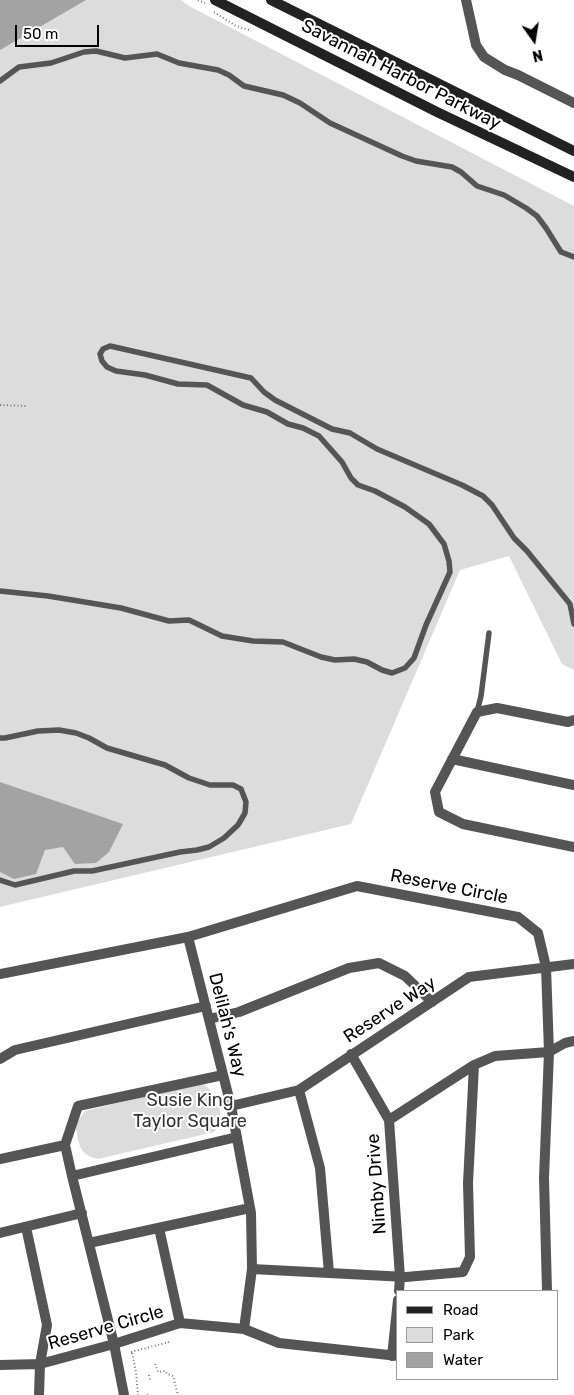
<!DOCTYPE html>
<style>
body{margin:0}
#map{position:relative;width:574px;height:1395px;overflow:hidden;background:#fff;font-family:Rubik,sans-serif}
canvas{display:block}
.legend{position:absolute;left:396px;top:1290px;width:162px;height:90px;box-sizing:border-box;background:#fff;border:1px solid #999;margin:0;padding:6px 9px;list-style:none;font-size:15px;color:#000}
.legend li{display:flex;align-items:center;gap:10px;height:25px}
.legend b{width:25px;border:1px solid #999}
.north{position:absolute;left:509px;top:15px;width:50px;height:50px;-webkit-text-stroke:4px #fff;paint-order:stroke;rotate:167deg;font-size:14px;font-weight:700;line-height:20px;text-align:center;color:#000}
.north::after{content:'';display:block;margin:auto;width:18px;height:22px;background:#000;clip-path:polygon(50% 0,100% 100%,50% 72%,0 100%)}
.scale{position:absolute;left:15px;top:25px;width:84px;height:22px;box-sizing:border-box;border:2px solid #000;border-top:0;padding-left:6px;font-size:15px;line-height:18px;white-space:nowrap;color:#000;-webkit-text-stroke:4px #fff;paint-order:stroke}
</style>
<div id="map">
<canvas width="574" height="1395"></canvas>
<ul class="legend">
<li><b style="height:6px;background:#222"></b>Road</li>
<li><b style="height:14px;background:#dcdcdc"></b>Park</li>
<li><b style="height:14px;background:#a3a3a3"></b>Water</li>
</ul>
<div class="north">N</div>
<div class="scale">50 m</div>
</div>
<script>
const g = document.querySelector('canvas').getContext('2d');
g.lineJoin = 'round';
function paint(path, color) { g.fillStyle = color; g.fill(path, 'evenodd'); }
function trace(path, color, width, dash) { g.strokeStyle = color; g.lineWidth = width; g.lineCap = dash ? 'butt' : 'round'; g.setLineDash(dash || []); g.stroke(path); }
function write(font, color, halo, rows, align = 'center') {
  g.font = font + ' Rubik,sans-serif'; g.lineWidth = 4; g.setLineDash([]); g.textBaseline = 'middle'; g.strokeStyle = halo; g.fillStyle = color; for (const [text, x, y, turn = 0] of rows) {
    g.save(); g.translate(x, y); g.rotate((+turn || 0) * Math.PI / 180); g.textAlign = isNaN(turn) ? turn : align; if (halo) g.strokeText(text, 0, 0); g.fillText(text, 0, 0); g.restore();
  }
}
paint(new Path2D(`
 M0 0H181L189 6 574 206V670L562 664 509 556 460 570 351 824 0 907Z
 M203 1084C218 1093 227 1118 214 1132L98 1159C77 1154 80 1144 75 1125L85 1111 188 1086Z`), '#dcdcdc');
paint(new Path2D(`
 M0 0H86L0 50Z
 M0 782 123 824 109 852 96 863 75 864 63 847 45 850 36 874 14 879 0 872Z`), '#a3a3a3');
trace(new Path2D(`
 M198 0 205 3
 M214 12 236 26 249 30
 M0 405 26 406
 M131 1352 169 1342
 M132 1353 136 1372 138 1395
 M155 1364 158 1372 165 1371 167 1374 173 1376 178 1395
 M149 1375 150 1380
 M147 1395 149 1394`), '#777', 2, [1, 2.5]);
trace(new Path2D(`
 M0 81 19 67 51 63 84 52 96 51 125 58 157 54 179 63 218 70 229 75 244 86 283 95 300 103 330 123 402 156 416 161 452 167 461 172 477 186 504 195 526 208 537 216 546 228 561 252 574 257
 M0 591 48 596 121 608 169 621 189 620 222 636 253 641 283 642 321 657 335 660 354 659 367 662 382 670 392 673 405 668 414 658 426 625 450 572 449 561 444 544 429 524 405 507 375 491 358 485 351 478 342 462 319 436 303 428 288 424 267 412 243 405 207 385 178 384 145 375 116 371 107 367 102 361 100 354 103 349 110 346 251 378 264 392 275 400 332 429 350 433 377 449 462 485 483 496 492 505 514 538 527 551 570 604 574 624
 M477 712 481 696 489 633
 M0 738H5L38 731 59 730 76 733 89 738 107 748 165 765 189 778 210 785H233L241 789 246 802 245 813 238 825 224 838 209 847 197 850 180 852 92 871H74L15 885 0 880`), '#555', 5.5);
trace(new Path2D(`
 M466 0 476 45 484 57 505 70 518 75 574 103
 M574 720 568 722 497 708 477 712 435 792 439 812 463 824 574 847
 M452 759 574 785
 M188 937 231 1106 251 1213 252 1269 244 1329
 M0 974 188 937 357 886 518 917 538 933 546 967 549 1052 544 1178 547 1291
 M209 1019 239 1012 349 968 379 963 405 976 432 1002
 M351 1054 389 1120 400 1277 399 1291
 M0 1059 15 1050 206 1006
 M299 1090 320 1168 329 1273
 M231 1106 299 1090 469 977 574 964
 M389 1120 474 1065 495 1056 549 1052 565 1043 574 1041
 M65 1145 78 1106 223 1075
 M0 1159 65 1145 72 1176 237 1137
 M72 1176 114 1344 124 1395
 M26 1227 47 1325 40 1364 39 1395
 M159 1228 180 1323
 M0 1233 82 1213
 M89 1243 250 1208
 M252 1269 406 1277 463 1272 470 1257 468 1183 474 1065
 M392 1356 398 1300
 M0 1365 40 1364 114 1344 180 1323 244 1329 279 1343 398 1356`), '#555', 10);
trace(new Path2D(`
 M215 0 437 112 574 177
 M271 0 574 151`), '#222', 10);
write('18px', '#000', '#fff', [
 ["Savannah Harbor Parkway",401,75,27],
 ["Reserve Circle",449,887,11],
 ["Reserve Way",390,1010,-33],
 ["Delilah's Way",227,1025,76],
 ["Nimby Drive",377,1184,-94],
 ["Reserve Circle",106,1328,-16]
]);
write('18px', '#333', '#fff', [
 ["Susie King",190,1101],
 ["Taylor Square",190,1122]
]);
</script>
